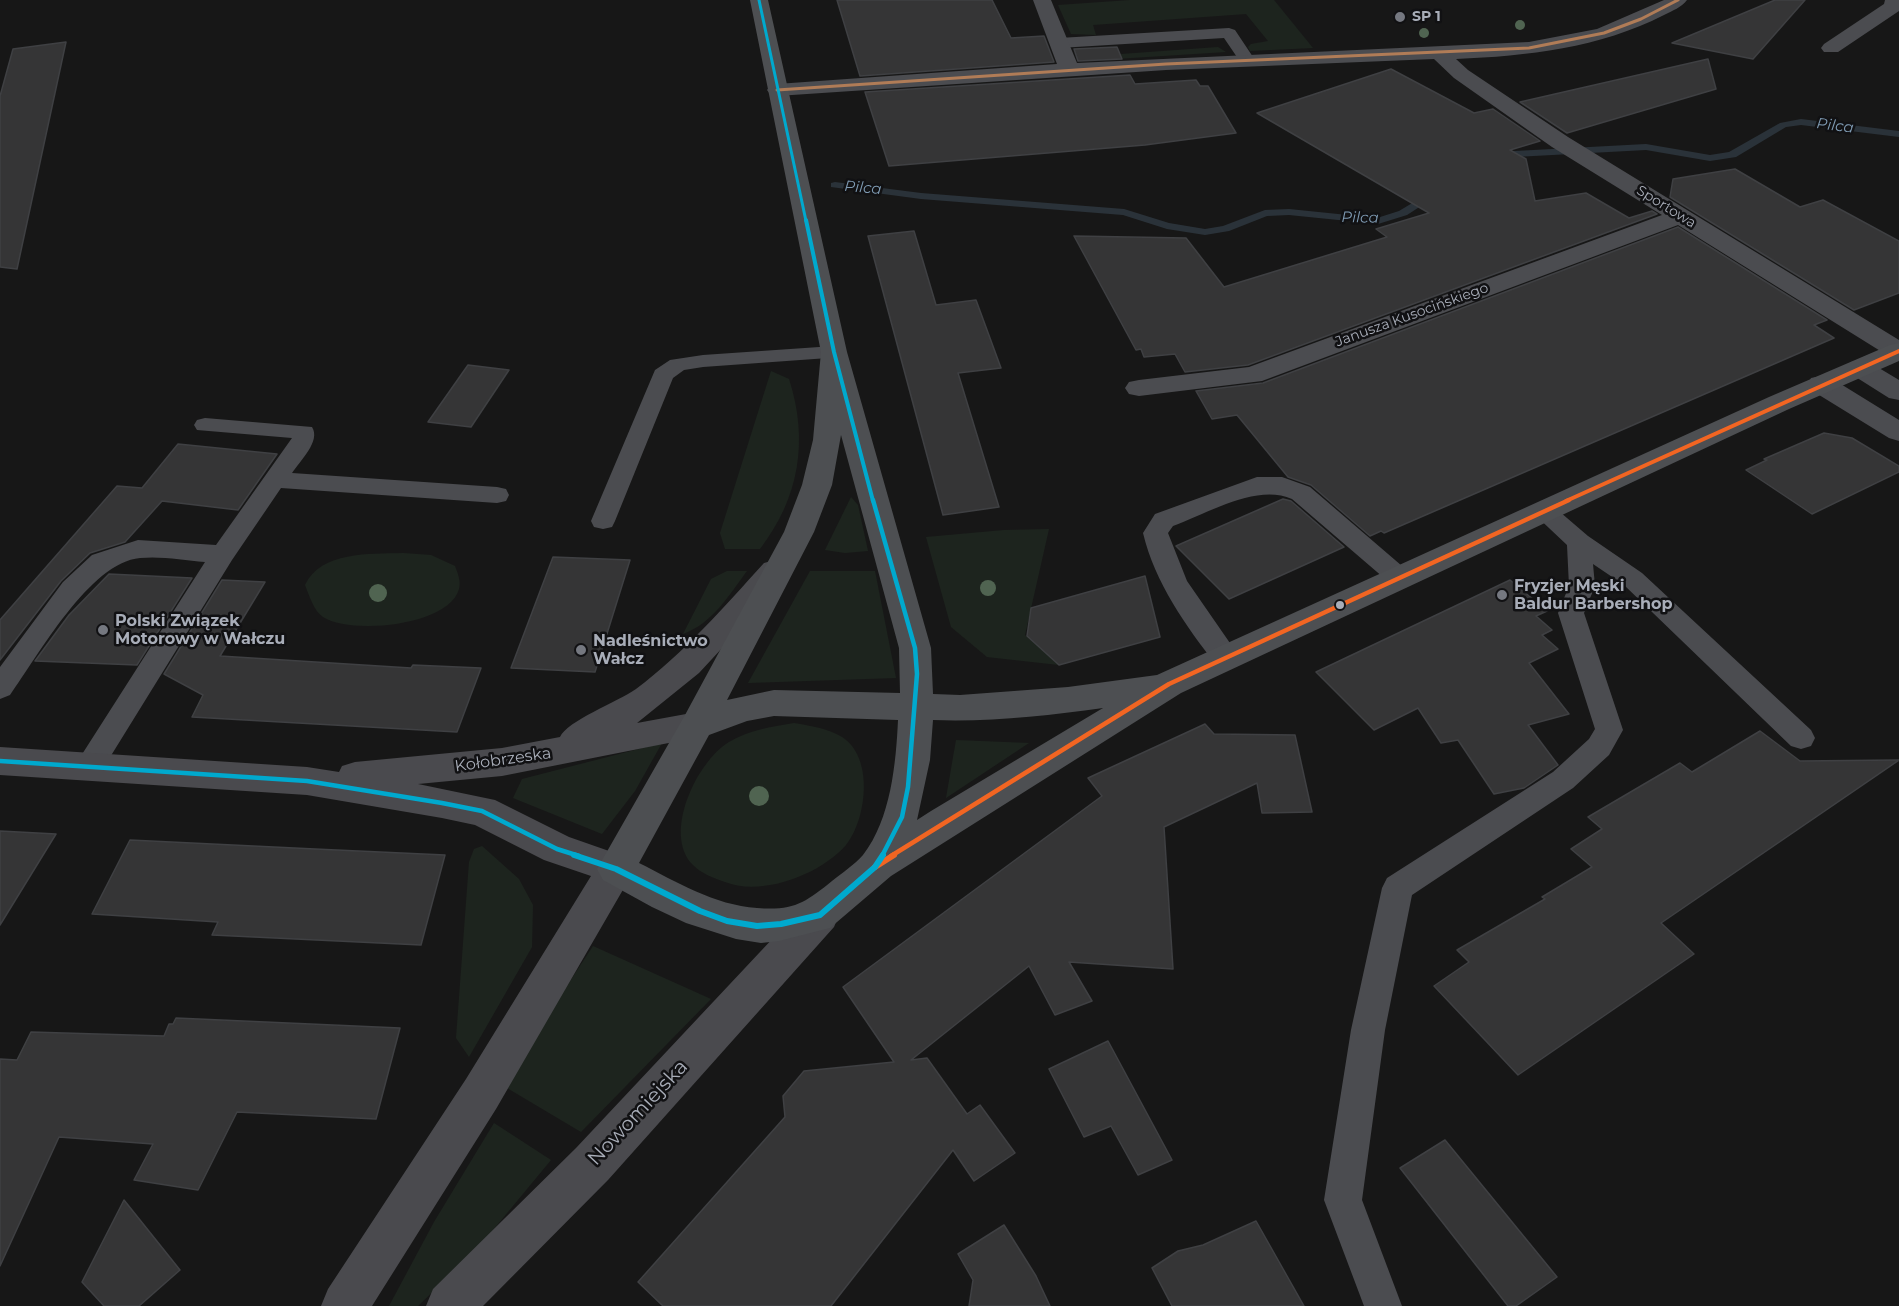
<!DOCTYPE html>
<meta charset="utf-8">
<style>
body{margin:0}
canvas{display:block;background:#171717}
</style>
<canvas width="1899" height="1306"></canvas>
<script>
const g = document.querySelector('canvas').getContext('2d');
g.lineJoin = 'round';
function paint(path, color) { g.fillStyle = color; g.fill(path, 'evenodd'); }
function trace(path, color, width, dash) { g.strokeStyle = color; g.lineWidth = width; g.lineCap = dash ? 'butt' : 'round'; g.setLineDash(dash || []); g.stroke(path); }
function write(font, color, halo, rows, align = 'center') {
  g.font = font + ' Montserrat,sans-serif'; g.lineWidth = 5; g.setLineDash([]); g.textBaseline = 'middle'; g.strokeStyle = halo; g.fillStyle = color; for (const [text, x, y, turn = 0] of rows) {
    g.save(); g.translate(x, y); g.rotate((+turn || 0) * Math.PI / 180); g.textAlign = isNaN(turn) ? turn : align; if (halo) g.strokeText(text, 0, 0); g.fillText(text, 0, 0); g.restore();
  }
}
paint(new Path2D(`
 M1130 0H1274L1313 48 1250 51 1248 47 1251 44 1268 41 1246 14 1093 25 1096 35 1071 34 1058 5Z
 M1218 47 1226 52 1100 60 1107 55Z
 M771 371 789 379C809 441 799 498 760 549H725L720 533Z
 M851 497 858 505 868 551 845 553 825 550Z
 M1049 529 1025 635 1059 665 987 657 951 627 926 537 1004 530Z
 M403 553 431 555 455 566C458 574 461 581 459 589 449 626 351 635 323 617 314 611 309 595 305 585 321 551 370 554 403 553Z
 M727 571H747C729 595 713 623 683 634L711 579Z
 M810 571H875L896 678 748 683Z
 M794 723C811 726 827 728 842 737 874 757 867 819 846 845 821 874 762 897 725 882 714 878 702 874 693 865 662 834 697 761 729 742 749 730 771 727 794 723Z
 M956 740 1029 743 946 798Z
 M662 743 635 791 602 834 513 798 522 779Z
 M482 846 519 879 533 905 532 947 469 1057 456 1038 469 862 474 849Z
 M593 946 711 999 581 1132 502 1085Z
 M494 1123 551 1160 479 1247 418 1306H389L434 1222Z`), '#1d241e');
paint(new Path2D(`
 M1801 119 1899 131V137L1801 125 1786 127 1736 157 1710 161 1646 150 1496 158 1491 155 1496 152 1646 144 1710 155 1729 152 1780 123Z
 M835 182 921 193 1124 209 1169 223 1205 229 1223 226 1265 210 1289 209 1377 218 1399 211 1429 193 1438 195 1407 215 1378 224 1289 215 1267 216 1229 231 1205 235 1167 229 1123 215 921 199 831 187V183Z`), '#2a3239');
const building = new Path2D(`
 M837 0H992L1011 38 1044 36 1054 62 860 76Z
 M1775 0H1805L1753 59 1672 43Z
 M66 42 17 269 0 267V96L13 49Z
 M1117 47 1122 59 1078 61 1074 49Z
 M1708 59 1716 89 1567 133 1520 102Z
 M1391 69 1474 113 1493 109 1540 141 1510 150 1526 159 1535 201 1586 193 1629 218 1652 211 1657 214 1248 365 1185 372 1175 354 1144 357 1141 349 1136 350 1074 236 1186 238 1224 287 1387 237 1376 229 1429 213 1257 113Z
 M1130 75 1135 84 1196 80 1200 86H1208L1236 133 1145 145 889 166 865 92Z
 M1735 169 1800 207 1823 200 1899 241V293L1854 310 1670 197 1673 179Z
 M1678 227 1827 320 1814 325 1834 338 1384 533 1381 531 1370 536 1311 485 1288 477 1237 415 1212 419 1196 391 1263 383Z
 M914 231 936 305 976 300 1001 368 958 373 999 507 943 515 868 236Z
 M468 365 509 370 471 427 428 422Z
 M1824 433 1852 438 1899 466V472L1812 514 1746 470 1767 460 1764 459Z
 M178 444 277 454 238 510 162 501 125 542 90 553 61 581 0 660V620L117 486 142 488Z
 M1283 499 1291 501 1344 547 1229 599 1176 546Z
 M553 557 630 560 595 672 511 668Z
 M109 574 192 578 137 665 35 661 69 615Z
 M1145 576 1160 637 1059 665 1027 636 1031 608Z
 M222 580 265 582 220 656 411 668 413 665 481 668 457 732 192 717 203 695 164 674Z
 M1510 580 1547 611 1536 616 1552 630 1542 635 1558 649 1529 663 1569 714 1528 725 1558 765 1524 788 1494 794 1458 740 1441 743 1418 708 1374 730 1316 672Z
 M1205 724 1214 734 1295 735 1312 812 1262 813 1257 783 1164 827 1173 969 1069 962 1092 1001 1055 1015 1029 966 911 1060 927 1058 967 1114 980 1105 1015 1153 974 1181 953 1150 831 1306H663L638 1282 785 1117 783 1096 804 1071 894 1062 843 987 1102 796 1088 778Z
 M1760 731 1800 761 1899 760 1661 923 1694 954 1518 1075 1434 986 1469 962 1457 950 1545 899 1542 897 1592 867 1571 849 1602 829 1588 817 1680 763 1692 772Z
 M0 831 56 834 0 925Z
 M130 840 315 849 445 855 421 945 212 935 218 922 92 914Z
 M176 1018 400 1028 376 1119 237 1112 198 1190 134 1180 153 1144 59 1137 0 1266V1059L17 1060 31 1032 164 1036 169 1024H173Z
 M1108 1041 1172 1160 1138 1175 1111 1126 1084 1137 1049 1069Z
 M1445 1140 1557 1277 1516 1306H1508L1400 1168Z
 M124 1200 180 1270 139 1306H104L82 1282Z
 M1256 1221 1304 1306H1172L1152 1268 1178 1251 1203 1245Z
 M1004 1225 1036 1276 1050 1306H969L973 1280 958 1254Z`);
paint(building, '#353536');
trace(building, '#3f4043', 1.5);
paint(new Path2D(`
 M1229 28 1235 30 1255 60 1253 63H1241L1224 38 1059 48 1051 43 1059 38Z
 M834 346 842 347 845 352 842 357 703 367 684 370 673 378 615 521 612 527 603 529 594 527 591 521 655 370 670 360 703 355Z
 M205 418 312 427C321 441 300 461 292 473L497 487 506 489 509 495 506 501 497 503 281 488 232 560 99 775 89 779 79 775 74 767 79 759 205 562C184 560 161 556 140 558 90 562 38 656 10 695L0 699V667L63 582 92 555 138 540 216 545 292 438 197 430 194 425 197 420Z
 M1257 477H1282L1310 487 1409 572 1413 578 1409 584 1400 587 1391 584 1292 499C1257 483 1208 513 1173 526L1168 533 1187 581 1241 659 1237 666 1227 669 1217 666C1186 626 1155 583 1143 533L1155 514Z
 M1544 504 1553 506 1588 536 1642 573 1811 730 1815 738 1811 746 1801 749 1791 746 1624 585 1593 564 1595 586 1584 613 1623 730 1609 755 1573 788 1412 895 1385 1030 1362 1200 1402 1306H1364L1324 1200 1351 1030 1382 888 1387 878 1553 772 1589 739 1595 729 1558 613 1569 586 1567 545 1532 512 1535 506Z`), '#4b4c50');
paint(new Path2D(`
 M1033 0H1051L1077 63 1529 42 1597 29 1664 0H1687C1682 7 1672 11 1664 15 1599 48 1528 56 1456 59L1468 70 1568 137 1899 340V359L1890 357 1678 225 1262 381 1139 396 1129 394 1125 388 1129 382 1139 380 1249 367 1662 215 1552 147 1454 78 1434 59 1166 70 777 96 770 94 767 90 770 86 777 84 1057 64Z
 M1885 0H1899V11L1838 52H1824L1821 48 1824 44 1884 4Z
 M1860 360 1869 362 1899 380V400L1889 398 1851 374 1847 368 1851 362Z
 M1821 376 1831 378 1899 420V441L1889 438 1811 390 1808 384 1811 378Z`), '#4b4c50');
paint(new Path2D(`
 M775 560 786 563 791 571 786 579 699 673 637 723 697 712 709 715 714 725 709 735 502 776 418 784 495 800 569 837 629 858 635 869 496 1109 372 1306H321L328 1289 466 1079 591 876 544 860 475 825 442 818 307 795 0 775V747L307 767 339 772 342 766 355 762 502 748 560 737C567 721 617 702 636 689 684 653 724 607 764 563Z
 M820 898 834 903 839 915 834 927 608 1180 483 1306H426L433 1289 576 1148 806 903Z`), '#4a4a4e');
paint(new Path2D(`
 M750 0H768L847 352 931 648 933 694 960 695 1068 687 1157 675 1769 397 1890 345 1899 343V361L1789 409 1181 693 891 876 830 928 779 941 761 943 736 939 686 923 652 907 603 880 597 869 685 715 784 532 802 485 813 440 821 352ZM841 435 899 648 900 693 774 690 727 700 814 532 832 485ZM1103 708 931 811 917 820 930 760 933 720C989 722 1047 716 1103 708ZM774 716 898 720C896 763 891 819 863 855 854 865 842 873 832 881 805 903 793 911 757 908 714 905 677 882 639 863L709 735 747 721Z`), '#4d4f52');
trace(new Path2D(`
 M1566 501 1899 351`), '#f26522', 4);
trace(new Path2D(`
 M891 856 1169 684 1569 500`), '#f26522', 4.5);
trace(new Path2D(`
 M875 867 894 855`), '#f26522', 6);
trace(new Path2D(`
 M777 90 1166 64 1529 48 1604 33 1641 19 1678 0`), '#b07c57', 3);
trace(new Path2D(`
 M759 0 806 221`), '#00a9ce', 3);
trace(new Path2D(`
 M806 220 834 352 873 501`), '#00a9ce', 4);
trace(new Path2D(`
 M873 500 915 648 917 674 908 787 902 817 882 856
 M0 761 307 781 442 803 482 811 557 849 579 856`), '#00a9ce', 4.5);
trace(new Path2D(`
 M574 855 616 869 700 911 727 921 757 926 781 924 820 915 875 867 883 855`), '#00a9ce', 6);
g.fillStyle = '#506451';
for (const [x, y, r] of [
 [1520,25,5],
 [1424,33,5],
 [988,588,8],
 [378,593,9],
 [759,796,10]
]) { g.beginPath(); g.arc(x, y, r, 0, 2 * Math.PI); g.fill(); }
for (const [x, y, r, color] of [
 [1400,17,6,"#757880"],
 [1502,595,6,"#757880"],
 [1340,605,5,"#a8adb8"],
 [103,630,6,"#757880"],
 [581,650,6,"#757880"]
]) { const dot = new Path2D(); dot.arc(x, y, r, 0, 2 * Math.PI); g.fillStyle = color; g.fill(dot); trace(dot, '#111113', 2); }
write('bold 14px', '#a8adb8', '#111113', [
 ["SP 1",1412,17]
], 'left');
write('14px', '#a8adb8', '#111113', [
 ["Sportowa",1666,207,32],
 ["Janusza Kusocińskiego",1412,315,-20]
]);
write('italic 15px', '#7f9bb3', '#111113', [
 ["Pilca",1835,126,7],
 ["Pilca",863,188,5],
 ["Pilca",1360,218,1]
]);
write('bold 16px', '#a8adb8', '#111113', [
 ["Fryzjer Męski",1514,586],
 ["Baldur Barbershop",1514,604],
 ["Polski Związek",115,621],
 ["Motorowy w Wałczu",115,639],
 ["Nadleśnictwo",593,641],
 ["Wałcz",593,659]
], 'left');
write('16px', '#a8adb8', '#111113', [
 ["Kołobrzeska",503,760,-8]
]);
write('20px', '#a8adb8', '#111113', [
 ["Nowomiejska",638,1113,-47]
]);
</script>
